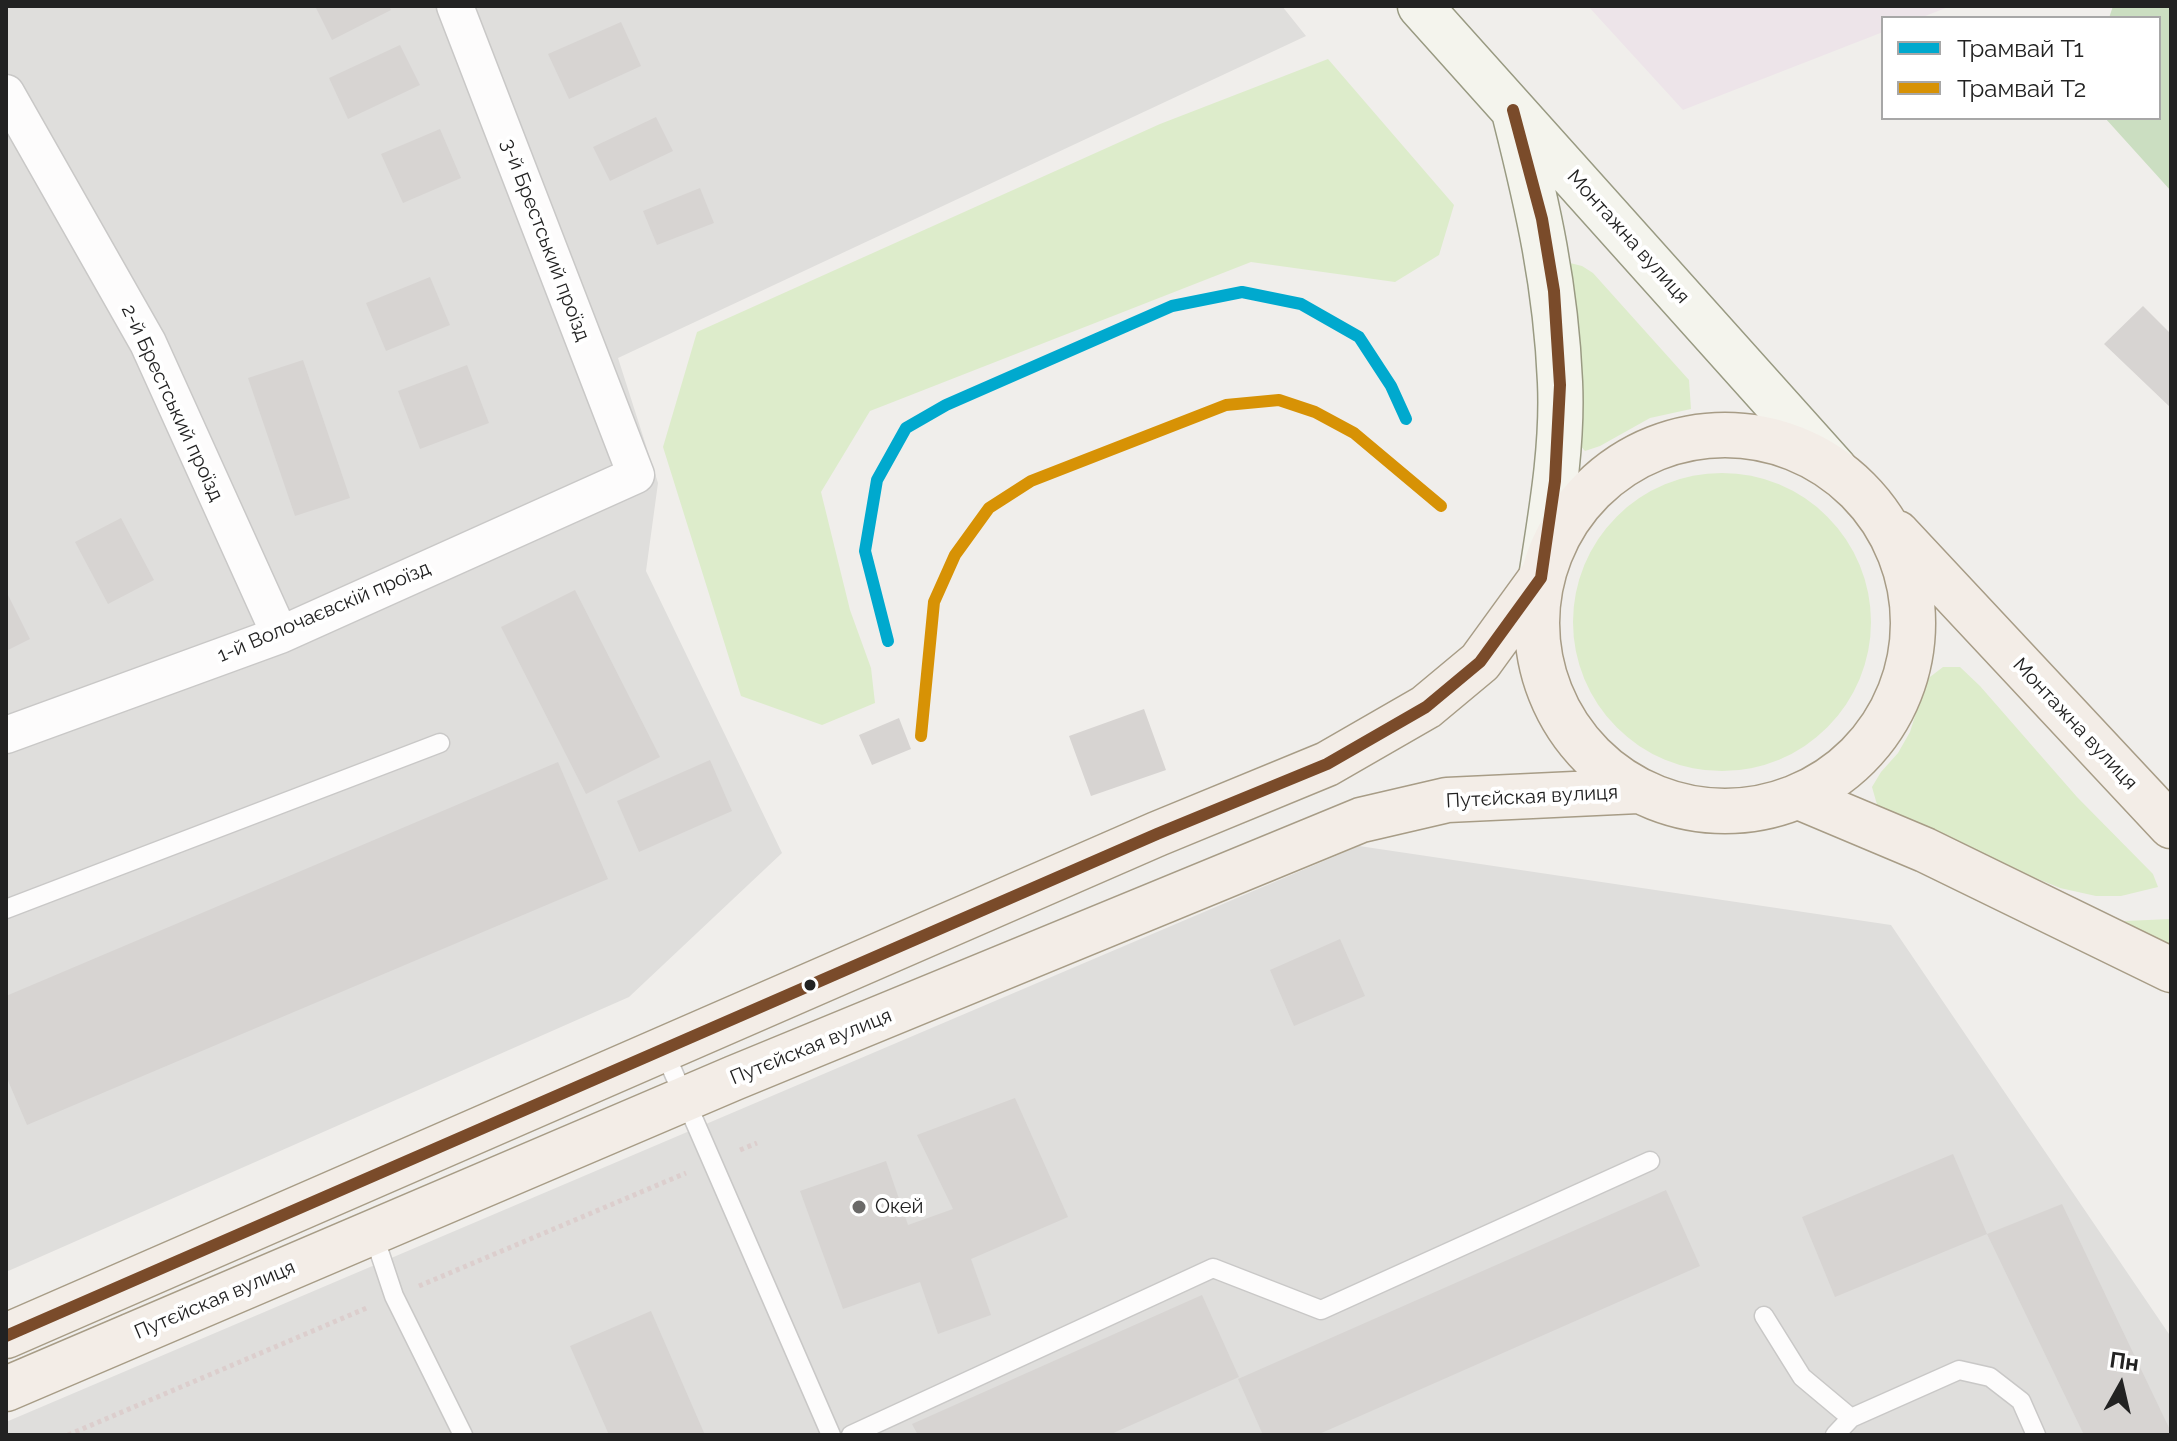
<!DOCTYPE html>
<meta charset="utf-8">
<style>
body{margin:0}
#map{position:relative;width:2177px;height:1441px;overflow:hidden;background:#f0eeeb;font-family:Raleway,sans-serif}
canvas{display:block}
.frame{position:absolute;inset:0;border:8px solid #222;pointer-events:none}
.legend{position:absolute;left:1881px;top:16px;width:280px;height:104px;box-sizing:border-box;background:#fff;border:2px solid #a7a7a7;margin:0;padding:10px 14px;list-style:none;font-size:24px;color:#222}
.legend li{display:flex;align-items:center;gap:16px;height:40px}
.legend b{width:40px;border:2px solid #a7a7a7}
.north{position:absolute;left:2081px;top:1345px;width:80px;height:80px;-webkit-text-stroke:6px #fff;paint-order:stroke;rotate:8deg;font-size:22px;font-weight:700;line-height:32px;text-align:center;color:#222}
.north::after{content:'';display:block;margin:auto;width:28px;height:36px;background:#222;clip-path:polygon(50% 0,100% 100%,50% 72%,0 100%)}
</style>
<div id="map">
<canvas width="2177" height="1441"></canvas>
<div class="frame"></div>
<ul class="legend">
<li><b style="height:10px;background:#00a9ce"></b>Трамвай T1</li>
<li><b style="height:10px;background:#d79205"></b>Трамвай T2</li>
</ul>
<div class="north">Пн</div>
</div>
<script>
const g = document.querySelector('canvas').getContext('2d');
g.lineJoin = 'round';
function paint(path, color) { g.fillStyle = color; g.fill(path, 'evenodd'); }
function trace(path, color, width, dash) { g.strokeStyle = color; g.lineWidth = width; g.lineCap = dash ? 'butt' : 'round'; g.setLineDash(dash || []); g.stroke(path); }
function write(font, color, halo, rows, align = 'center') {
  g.font = font + ' Raleway,sans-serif'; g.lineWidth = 8; g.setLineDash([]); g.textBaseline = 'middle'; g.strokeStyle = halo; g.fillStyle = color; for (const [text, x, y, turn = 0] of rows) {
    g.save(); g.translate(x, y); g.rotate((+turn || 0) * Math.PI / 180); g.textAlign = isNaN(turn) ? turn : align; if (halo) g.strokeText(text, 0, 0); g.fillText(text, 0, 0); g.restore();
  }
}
paint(new Path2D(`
 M6 6H1282L1306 36 618 358 658 483 646 571 782 853 629 997 6 1272Z
 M1359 846 1891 925 2171 1337V1435H6V1422Z`), '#dfdedc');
paint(new Path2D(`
 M1588 6H1951L1920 18H1883V32L1683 110Z`), '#ede4e9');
paint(new Path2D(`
 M1328 59 1454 205 1439 255 1395 282 1251 262 870 411 821 492 850 610 871 668 875 703 822 725 741 696 663 447 697 332 1160 124Z
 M1570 263 1582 266 1593 273 1689 380 1691 409 1650 418 1600 446 1585 451 1574 439 1566 279Z
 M1573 622a149 149 0 1 1 298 0a149 149 0 1 1-298 0Z
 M1943 667H1960L1980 686 2077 797 2153 874 2158 887 2121 896H2096L2060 888 1979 855 1878 808 1872 787 1881 772 1898 753 1910 732 1926 680Z
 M2171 919V950L2123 924 2125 921Z`), '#ddeccb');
paint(new Path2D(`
 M2113 6H2171V191L2105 118H2159V18H2109Z`), '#cbdec1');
paint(new Path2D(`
 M315 6H389L391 10 332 40Z
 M621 22 641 66 569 99 548 54Z
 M400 45 420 85 348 119 329 78Z
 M656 117 673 151 610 181 593 147Z
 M440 129 461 178 403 203 381 154Z
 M700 188 714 223 657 245 643 211Z
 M430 277 450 325 386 351 366 303Z
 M2143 306 2171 334V408L2104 344Z
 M303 360 350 498 295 516 248 378Z
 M467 365 489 423 420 449 398 391Z
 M121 518 154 580 108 604 75 542Z
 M575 590 660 757 586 794 501 627Z
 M6 591 30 639 6 651Z
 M1144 709 1166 770 1091 796 1069 736Z
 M899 718 911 749 872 765 859 735Z
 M710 760 732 811 639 852 617 801Z
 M558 762 608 879 27 1125 6 1076V996Z
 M1340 939 1365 996 1294 1026 1270 970Z
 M1015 1098 1068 1217 971 1259 991 1315 938 1334 920 1282 843 1309 800 1191 886 1161 908 1225 953 1209 917 1135Z
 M1953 1154 1987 1234 1835 1297 1802 1217Z
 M1666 1190 1700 1266 1317 1435H1263L1238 1379Z
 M2062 1204 2171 1432V1435H2084L1987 1234Z
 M1202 1295 1239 1377 1109 1435H918L912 1424Z
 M651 1311 705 1435H609L570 1346Z`), '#d7d4d2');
const lane = new Path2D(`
 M6 909 440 743
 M664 1051 831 1435
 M373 1233 394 1296 463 1435
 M1764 1316 1802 1377 1851 1418
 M851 1435 1213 1268 1321 1310 1650 1161
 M1835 1435 1851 1418 1959 1370 1990 1377 2021 1401 2036 1435`);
const street = new Path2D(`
 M6 93 148 343 280 635
 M6 735 280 635 636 475 455 6`);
const secondary = new Path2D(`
 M1420 6 1835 469
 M1515 116C1538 207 1556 287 1560 382 1563 447 1551 513 1541 578`);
const primary = new Path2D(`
 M1537 623a188 188 0 1 1 376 0a188 188 0 1 1-376 0Z
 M1897 533 2171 826
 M1799 797 1925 850 2171 970
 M6 1336 1157 834 1327 764 1426 707 1480 662 1541 578
 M6 1389 734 1078 1361 820 1447 800 1638 791`);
trace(lane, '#c9c8c7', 21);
trace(street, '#c9c8c7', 39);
trace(secondary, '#999a82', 47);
trace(primary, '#a79c86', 47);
trace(new Path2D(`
 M740 1150 757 1143
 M419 1286 686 1173
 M68 1435 369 1307`), '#dccecd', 5, [4, 4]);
trace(lane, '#fdfcfc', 18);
trace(street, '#fdfcfc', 36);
trace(secondary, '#f4f4ed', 44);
trace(primary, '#f3ede7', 44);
trace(new Path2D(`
 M6 1336 1157 834 1327 764 1426 707 1480 662 1541 578 1555 481 1560 385 1554 291 1542 219 1513 110`), '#7a4b2a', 12);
trace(new Path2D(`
 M888 641 865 551 877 480 906 428 946 405 1172 306 1242 292 1301 304 1359 337 1391 386 1406 419`), '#00a9ce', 12);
trace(new Path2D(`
 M921 736 934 602 955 555 989 508 1031 481 1226 405 1279 400 1315 412 1354 433 1441 506`), '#d79205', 12);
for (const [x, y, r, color] of [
 [810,985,7,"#222"],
 [859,1207,8,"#6a6968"]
]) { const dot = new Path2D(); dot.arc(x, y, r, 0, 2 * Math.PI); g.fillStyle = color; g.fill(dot); trace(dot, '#fff', 3); }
write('20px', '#222', '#fff', [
 ["Монтажна вулиця",1628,237,48],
 ["3-й Брестський проїзд",545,240,69],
 ["2-й Брестський проїзд",172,403,65],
 ["1-й Волочаєвскій проїзд",324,612,-23],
 ["Монтажна вулиця",2075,724,47],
 ["Путєйская вулиця",1532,797,-3],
 ["Путєйская вулиця",811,1047,-22],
 ["Путєйская вулиця",215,1300,-23]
]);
write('20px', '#222', '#fff', [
 ["Окей",875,1207]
], 'left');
</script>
